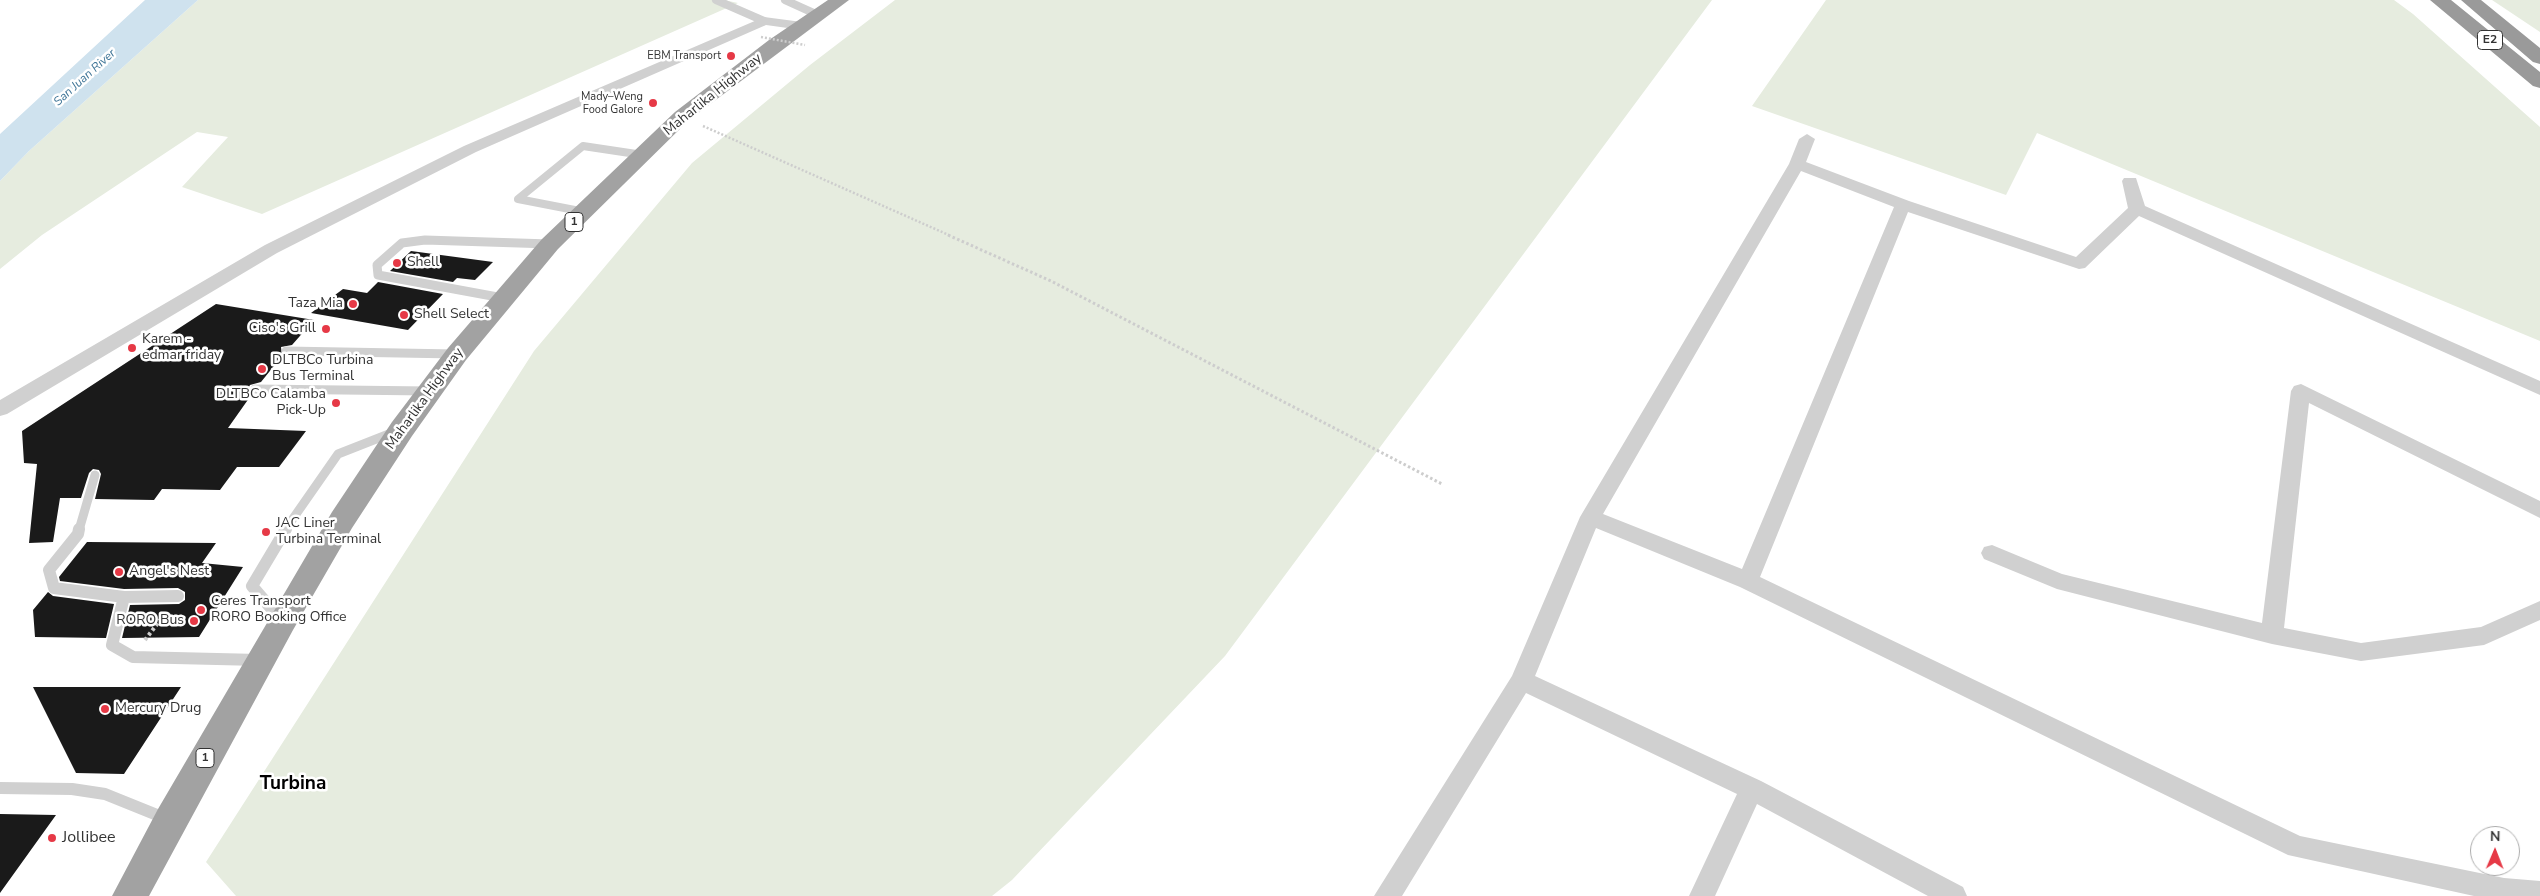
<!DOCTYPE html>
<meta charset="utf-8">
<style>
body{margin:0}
#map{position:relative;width:2540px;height:896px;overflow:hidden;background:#fff;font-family:"Nunito Sans",sans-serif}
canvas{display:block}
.north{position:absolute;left:2470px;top:826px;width:50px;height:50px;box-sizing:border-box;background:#fff;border:1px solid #adadad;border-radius:50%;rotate:1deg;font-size:14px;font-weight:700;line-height:20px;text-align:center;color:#333}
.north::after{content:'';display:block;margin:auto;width:18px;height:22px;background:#e63946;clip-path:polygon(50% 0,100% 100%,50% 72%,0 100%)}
</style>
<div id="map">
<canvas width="2540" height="896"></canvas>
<div class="north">N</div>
</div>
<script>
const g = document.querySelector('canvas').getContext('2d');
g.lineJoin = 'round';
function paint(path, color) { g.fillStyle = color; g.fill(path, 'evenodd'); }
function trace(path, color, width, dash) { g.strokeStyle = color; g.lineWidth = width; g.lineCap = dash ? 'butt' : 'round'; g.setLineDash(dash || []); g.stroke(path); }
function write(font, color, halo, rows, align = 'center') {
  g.font = font + ' "Nunito Sans",sans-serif'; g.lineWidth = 5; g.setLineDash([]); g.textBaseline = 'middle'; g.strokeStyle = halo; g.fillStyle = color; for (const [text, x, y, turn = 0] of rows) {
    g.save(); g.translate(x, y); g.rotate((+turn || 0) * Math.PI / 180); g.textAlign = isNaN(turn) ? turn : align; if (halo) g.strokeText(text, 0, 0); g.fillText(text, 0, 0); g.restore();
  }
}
paint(new Path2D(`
 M198 0H724L738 3 262 214 182 187 228 137 197 132 42 235 0 269V181L29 151Z
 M895 0H1712L1225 656 1012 880 992 896H236L206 862 534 351 692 163 810 65Z
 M1826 0H2394L2413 14 2540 127V341L2037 133 2006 195 1752 106Z
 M2492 0H2540V32Z`), '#e6ecdf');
paint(new Path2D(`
 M145 0H198L29 151 0 181V134Z`), '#cfe2ee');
paint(new Path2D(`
 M411 251 493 262 475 280 457 278 453 282 390 271Z
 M378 282 443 294 408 330 311 313 343 289 367 293Z
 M216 304 314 320 292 345 281 347 282 356 261 382 250 385 248 389 252 394 228 428 306 431 279 467H237L220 490 162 489 154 500 95 499 101 474 99 470 93 469 89 473 81 498H60L53 542 29 543 37 464 24 463 22 431Z
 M87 542 216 543 202 563 243 567 199 637 122 638 130 605 179 604 185 600V592L178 588 124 589 60 581 59 577Z
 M48 592 53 596 114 604 106 638 35 637 33 610Z
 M33 687H181L124 774 76 773Z
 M0 814 56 815 0 893Z`), '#1a1a1a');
trace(new Path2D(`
 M703 126 951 236`), '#cdcdcd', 2.5, [2, 2]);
trace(new Path2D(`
 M948 235 1051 281 1442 484`), '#cdcdcd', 3, [2.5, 2.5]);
trace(new Path2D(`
 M145 640 164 615`), '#cdcdcd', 4, [3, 3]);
trace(new Path2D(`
 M716 0 764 21
 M785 0 818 15
 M585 212 518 199 583 146 643 155`), '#d0d0d0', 8);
trace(new Path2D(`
 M503 298 378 275 377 265 402 243 425 240 550 244
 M286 351 456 354
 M255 389 429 391
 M79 530 95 475
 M285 530 338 454 394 432`), '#d0d0d0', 9);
trace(new Path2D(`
 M79 529 78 534 49 570 54 588 124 597 178 596
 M124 597 112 645 133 657 259 660
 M282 621 252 586 286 529
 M0 788 72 789 105 794 167 819`), '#d0d0d0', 12);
paint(new Path2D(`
 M764 17 802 22 809 26 802 30 766 25 476 152 277 253 7 414 0 416V400L265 245 464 146Z
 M1807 134 1815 139 1806 162 1909 201 2076 257 2128 208 2122 181 2124 178H2136L2145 206 2540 381V395L2139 216 2085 268 2079 269 1908 212 1760 577 2300 836 2504 878 2540 881V896H2474L2288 855 1740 587 1596 528 1535 676 1761 781 1963 887 1967 896H1928L1757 804 1715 896H1689L1737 794 1526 693 1402 896H1374L1512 676 1580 517 1789 164 1799 139ZM1801 171 1894 207 1742 569 1603 514Z
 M2301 384 2540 501V518L2309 403 2284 628 2361 643 2481 627 2540 601V620L2484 645 2361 661 2272 644 2057 589 1984 559 1981 553 1984 547 1992 545 2062 574 2262 623 2291 391 2294 386Z`), '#d0d0d0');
paint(new Path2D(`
 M828 0H849L689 120 558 249 466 360 412 436 352 528 293 630 149 896H112L158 809 332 512 392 422 448 348 542 239 675 112 769 40Z`), '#a2a2a2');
paint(new Path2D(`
 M2430 0H2451L2540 72V88L2533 86Z
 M2461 0H2481L2540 48V64L2533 62Z`), '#9a9a9a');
trace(new Path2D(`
 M761 37 805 45`), '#cdcdcd', 2.5, [2, 2]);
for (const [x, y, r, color] of [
 [731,56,5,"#e63946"],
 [653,103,5,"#e63946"],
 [397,263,5,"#e63946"],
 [353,304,5,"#e63946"],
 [404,315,5,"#e63946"],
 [326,329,5,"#e63946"],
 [132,348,5,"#e63946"],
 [262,369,5,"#e63946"],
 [336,403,5,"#e63946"],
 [266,532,5,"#e63946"],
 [119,572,5,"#e63946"],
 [201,610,5,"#e63946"],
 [194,621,5,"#e63946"],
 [105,709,5,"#e63946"],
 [52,838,5,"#e63946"]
]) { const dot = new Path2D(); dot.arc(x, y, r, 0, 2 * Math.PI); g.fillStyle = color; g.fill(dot); trace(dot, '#fff', 2); }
write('11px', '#333', '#fff', [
 ["EBM Transport",721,56],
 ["Mady–Weng",643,97],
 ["Food Galore",643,110]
], 'right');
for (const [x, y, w] of [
 [2490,40,25],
 [574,222,18],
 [205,758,18]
]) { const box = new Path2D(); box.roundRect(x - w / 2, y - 9.5, w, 19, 4); g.fillStyle = '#fff'; g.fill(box); trace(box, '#333', 1); }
write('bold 12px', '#333', null, [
 ["E2",2490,40],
 ["1",574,222],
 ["1",205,758]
]);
write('italic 12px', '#3f7597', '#fff', [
 ["San Juan River",85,78,-42]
]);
write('14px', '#333', '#fff', [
 ["Maharlika Highway",713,95,-39],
 ["Maharlika Highway",425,399,-54]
]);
write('14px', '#333', '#fff', [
 ["Shell",407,263],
 ["Taza Mia",343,304,"right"],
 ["Shell Select",414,315],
 ["Ciso's Grill",316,329,"right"],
 ["Karem -",142,340],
 ["edmar friday",142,356],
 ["DLTBCo Turbina",272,361],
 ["Bus Terminal",272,377],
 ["DLTBCo Calamba",326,395,"right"],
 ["Pick-Up",326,411,"right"],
 ["JAC Liner",276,524],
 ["Turbina Terminal",276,540],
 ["Angel's Nest",129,572],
 ["Ceres Transport",211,602],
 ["RORO Booking Office",211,618],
 ["RORO Bus",184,621,"right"],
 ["Mercury Drug",115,709]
], 'left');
write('16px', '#333', '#fff', [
 ["Jollibee",62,838]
], 'left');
write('bold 19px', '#000', '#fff', [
 ["Turbina",293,784]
]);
</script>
